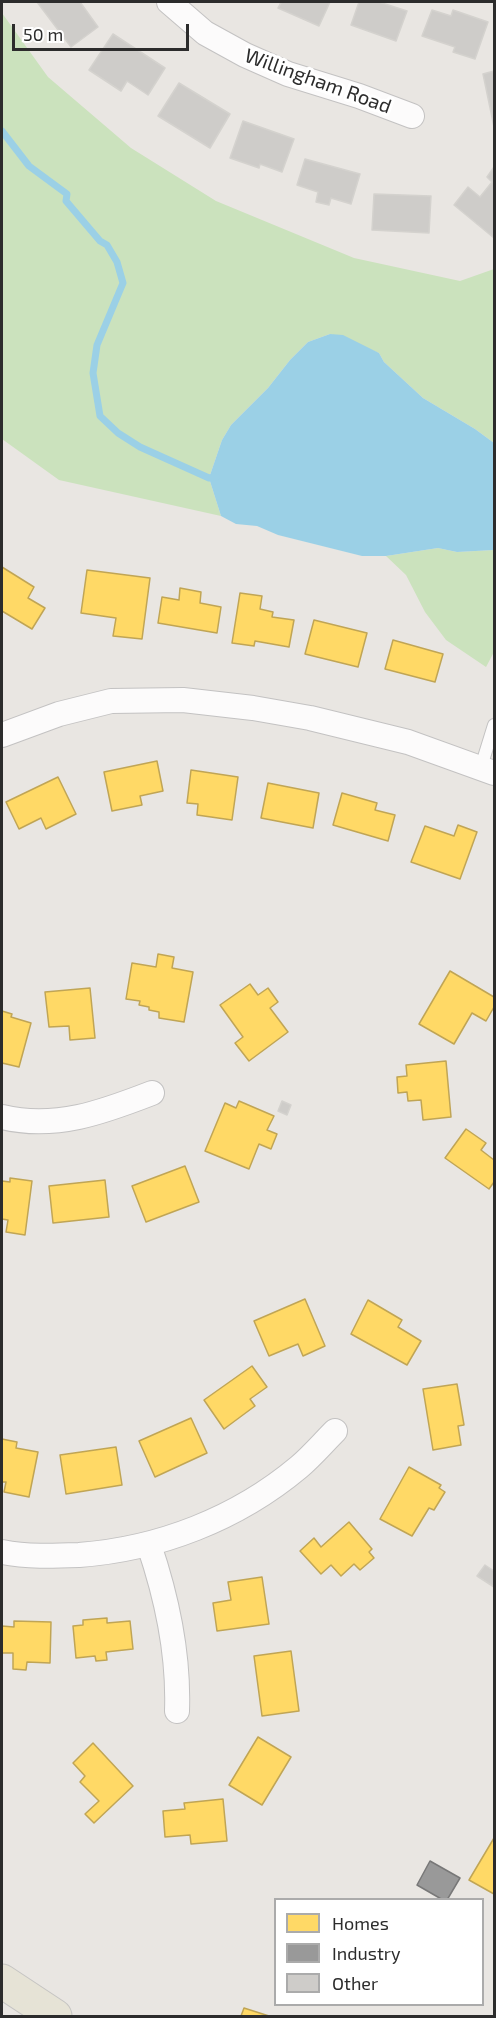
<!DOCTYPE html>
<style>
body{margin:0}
#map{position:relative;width:496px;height:2018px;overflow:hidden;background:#e9e6e2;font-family:"Exo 2",sans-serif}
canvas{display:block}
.frame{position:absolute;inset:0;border:3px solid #2c2c2c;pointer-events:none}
.legend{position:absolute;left:274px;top:1898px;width:210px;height:108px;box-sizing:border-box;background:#fff;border:2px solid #ababab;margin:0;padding:8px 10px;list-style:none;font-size:18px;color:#2c2c2c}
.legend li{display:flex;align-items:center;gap:12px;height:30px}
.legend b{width:30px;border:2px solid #ababab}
.scale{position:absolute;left:12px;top:24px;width:177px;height:27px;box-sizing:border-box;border:3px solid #2c2c2c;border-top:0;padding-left:8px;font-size:18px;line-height:21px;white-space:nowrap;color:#2c2c2c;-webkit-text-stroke:4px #fff;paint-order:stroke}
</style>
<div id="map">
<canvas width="496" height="2018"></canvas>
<div class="frame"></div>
<ul class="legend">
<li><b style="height:16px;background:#ffd966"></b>Homes</li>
<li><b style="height:16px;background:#999"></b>Industry</li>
<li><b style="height:16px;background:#ceccc9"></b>Other</li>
</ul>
<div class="scale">50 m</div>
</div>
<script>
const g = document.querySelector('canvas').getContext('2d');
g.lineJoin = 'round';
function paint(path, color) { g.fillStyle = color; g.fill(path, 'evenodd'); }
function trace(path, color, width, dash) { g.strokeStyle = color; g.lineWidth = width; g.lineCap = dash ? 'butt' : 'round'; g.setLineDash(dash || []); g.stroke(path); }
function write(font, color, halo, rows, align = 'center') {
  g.font = font + ' "Exo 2",sans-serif'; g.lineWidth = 6; g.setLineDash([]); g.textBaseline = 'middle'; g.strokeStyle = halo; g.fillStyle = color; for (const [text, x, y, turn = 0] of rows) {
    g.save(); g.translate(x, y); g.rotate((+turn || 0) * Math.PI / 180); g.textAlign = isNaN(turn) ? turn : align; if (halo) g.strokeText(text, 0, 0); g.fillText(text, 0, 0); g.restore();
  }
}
paint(new Path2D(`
 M2 13 48 77 131 148 216 201 354 258 460 281 494 269V443L475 429 423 398 384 362 379 353 330 334 308 342 290 360 268 388 231 425 222 440 209 478 221 516 59 480 2 439Z
 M438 548 457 552 494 550V652L486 667 446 640 425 612 406 575 386 556Z`), '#cbe2bd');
paint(new Path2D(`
 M330 334 343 335 379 353 384 362 423 398 475 429 494 443V550L457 552 438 548 386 556H362L278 535 257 526 236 524 221 516 209 478 222 440 231 425 268 388 290 360 308 342Z`), '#9bd0e6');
const homes = new Path2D(`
 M2 567 34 587 28 598 45 608 32 629 2 611Z
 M87 570 150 578 142 639 113 636 116 618 81 613Z
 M180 588 201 592 200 603 221 607 217 633 158 623 162 597 179 600Z
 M240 593 262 596 260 609 273 612 272 617 294 620 289 647 255 641 254 646 232 643Z
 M314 620 367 633 358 667 305 654Z
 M393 640 443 654 435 682 385 669Z
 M157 761 163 791 140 796 142 805 112 811 104 772Z
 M191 770 238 777 232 820 197 815 198 804 187 803Z
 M58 777 76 814 46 829 41 818 19 829 6 802Z
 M268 783 319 793 313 828 261 818Z
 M342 793 377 803 375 810 395 815 388 841 333 825Z
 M458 825 477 832 460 879 411 862 425 826 454 836Z
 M158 954 174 957 172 968 193 972 184 1022 159 1018V1012L149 1010V1007L139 1005 140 1001 126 999 132 963 156 967Z
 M450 971 494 997V1007L486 1021 472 1013 454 1044 419 1024Z
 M250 984 258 995 268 988 278 1002 270 1008 288 1032 249 1061 235 1043 243 1037 220 1005Z
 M90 988 95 1038 70 1040 69 1026 49 1027 45 992Z
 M2 1011 12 1014 11 1017 31 1023 19 1067 2 1063Z
 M446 1061 451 1117 423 1120 421 1100 408 1101 407 1092 398 1093 397 1077 407 1076 406 1065Z
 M239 1101 274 1116 267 1130 277 1134 271 1149 259 1144 249 1169 205 1151 225 1103 236 1108Z
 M466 1129 486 1143 481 1150 494 1160V1182L489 1189 445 1158Z
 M185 1166 199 1202 146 1222 132 1186Z
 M10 1178 32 1181 25 1235 6 1232 8 1220 2 1219V1181L10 1182Z
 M105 1180 109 1217 53 1223 49 1186Z
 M305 1299 325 1346 303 1356 298 1344 269 1356 254 1321Z
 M368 1300 402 1320 398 1327 421 1341 407 1365 351 1334Z
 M252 1366 267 1387 250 1399 255 1406 224 1429 204 1400Z
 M457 1384 464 1425 458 1426 461 1445 433 1450 423 1389Z
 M191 1418 207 1453 155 1477 139 1441Z
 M2 1439 17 1442 16 1448 38 1452 29 1497 4 1492 6 1482H2Z
 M116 1447 122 1485 66 1494 60 1455Z
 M409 1467 441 1485 439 1488 445 1492 434 1510 429 1508 412 1536 380 1519Z
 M349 1522 372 1549 369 1552 374 1558 360 1570 354 1564 341 1576 331 1565 321 1574 300 1551 314 1538 321 1547Z
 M262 1577 269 1624 217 1631 213 1603 231 1600 228 1582Z
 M107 1618V1623L130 1621 133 1649 106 1652 107 1660 96 1661 95 1656 76 1658 73 1626 83 1625V1620Z
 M14 1621 51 1622 50 1663 27 1662 26 1670 13 1669V1653H2V1626L14 1627Z
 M291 1651 299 1711 262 1716 254 1656Z
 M258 1737 291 1757 262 1805 229 1785Z
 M93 1743 133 1786 94 1823 85 1814 99 1801 80 1782 85 1776 73 1763Z
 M223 1799 227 1841 191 1844 190 1835 165 1837 163 1811 185 1809 184 1803Z
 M494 1838V1894L469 1880Z
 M244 2008 269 2016H241Z`);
paint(homes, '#ffd966');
trace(homes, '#c0a555', 1.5);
const industry = new Path2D(`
 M430 1861 460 1878 447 1900H443L417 1885Z`);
paint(industry, '#999');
trace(industry, '#787878', 1.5);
trace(new Path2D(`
 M2 131 29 166 67 194 66 201 100 241 107 245 117 262 123 283 97 345 93 373 100 416 118 433 140 447 209 478 216 477`), '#9bd0e6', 7);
const building = new Path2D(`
 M37 2H80L98 27 71 47Z
 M278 2H330L319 26 278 8 281 3Z
 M359 2H379L407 11 396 41 351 25Z
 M432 10 451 16 453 10 488 22 475 59 453 52 455 47 422 36Z
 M113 34 165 68 148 95 127 81 121 91 89 70Z
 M494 71V127L483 74Z
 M179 83 230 114 210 148 158 116Z
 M243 121 294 139 282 172 260 164 259 168 230 158Z
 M305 159 360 174 351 204 331 198 329 205 316 202 318 192 297 185Z
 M494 167V238L454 205 468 187 480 197 492 182 487 177Z
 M374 194 431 196 429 233 372 230Z
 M282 1101 291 1105 287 1115 278 1111Z
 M485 1565 494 1571V1587L477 1576Z`);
paint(building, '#ceccc9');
trace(building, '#d4d2ce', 1.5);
const service = new Path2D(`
 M481 767 494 725`);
const minor = new Path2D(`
 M169 2 205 33 245 55 288 74 359 96 412 116
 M2 735 59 714 111 701 183 700 253 708 310 718 408 742 494 773
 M2 1117C55 1130 103 1112 152 1093
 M149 1545C167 1598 179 1655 177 1711
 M2 1552C27 1557 53 1556 79 1555 159 1549 237 1519 299 1467 312 1456 323 1443 335 1431`);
const primary = new Path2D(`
 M2 1981 55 2016`);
trace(service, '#c3c2c2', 14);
trace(minor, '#c3c2c2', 26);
trace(primary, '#c5c4c2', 35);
trace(service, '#fcfbfb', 12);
trace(minor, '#fcfbfb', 24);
trace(primary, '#e6e3d6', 33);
write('20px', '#2c2c2c', '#fff', [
 ["Willingham Road",318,81,20]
]);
</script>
